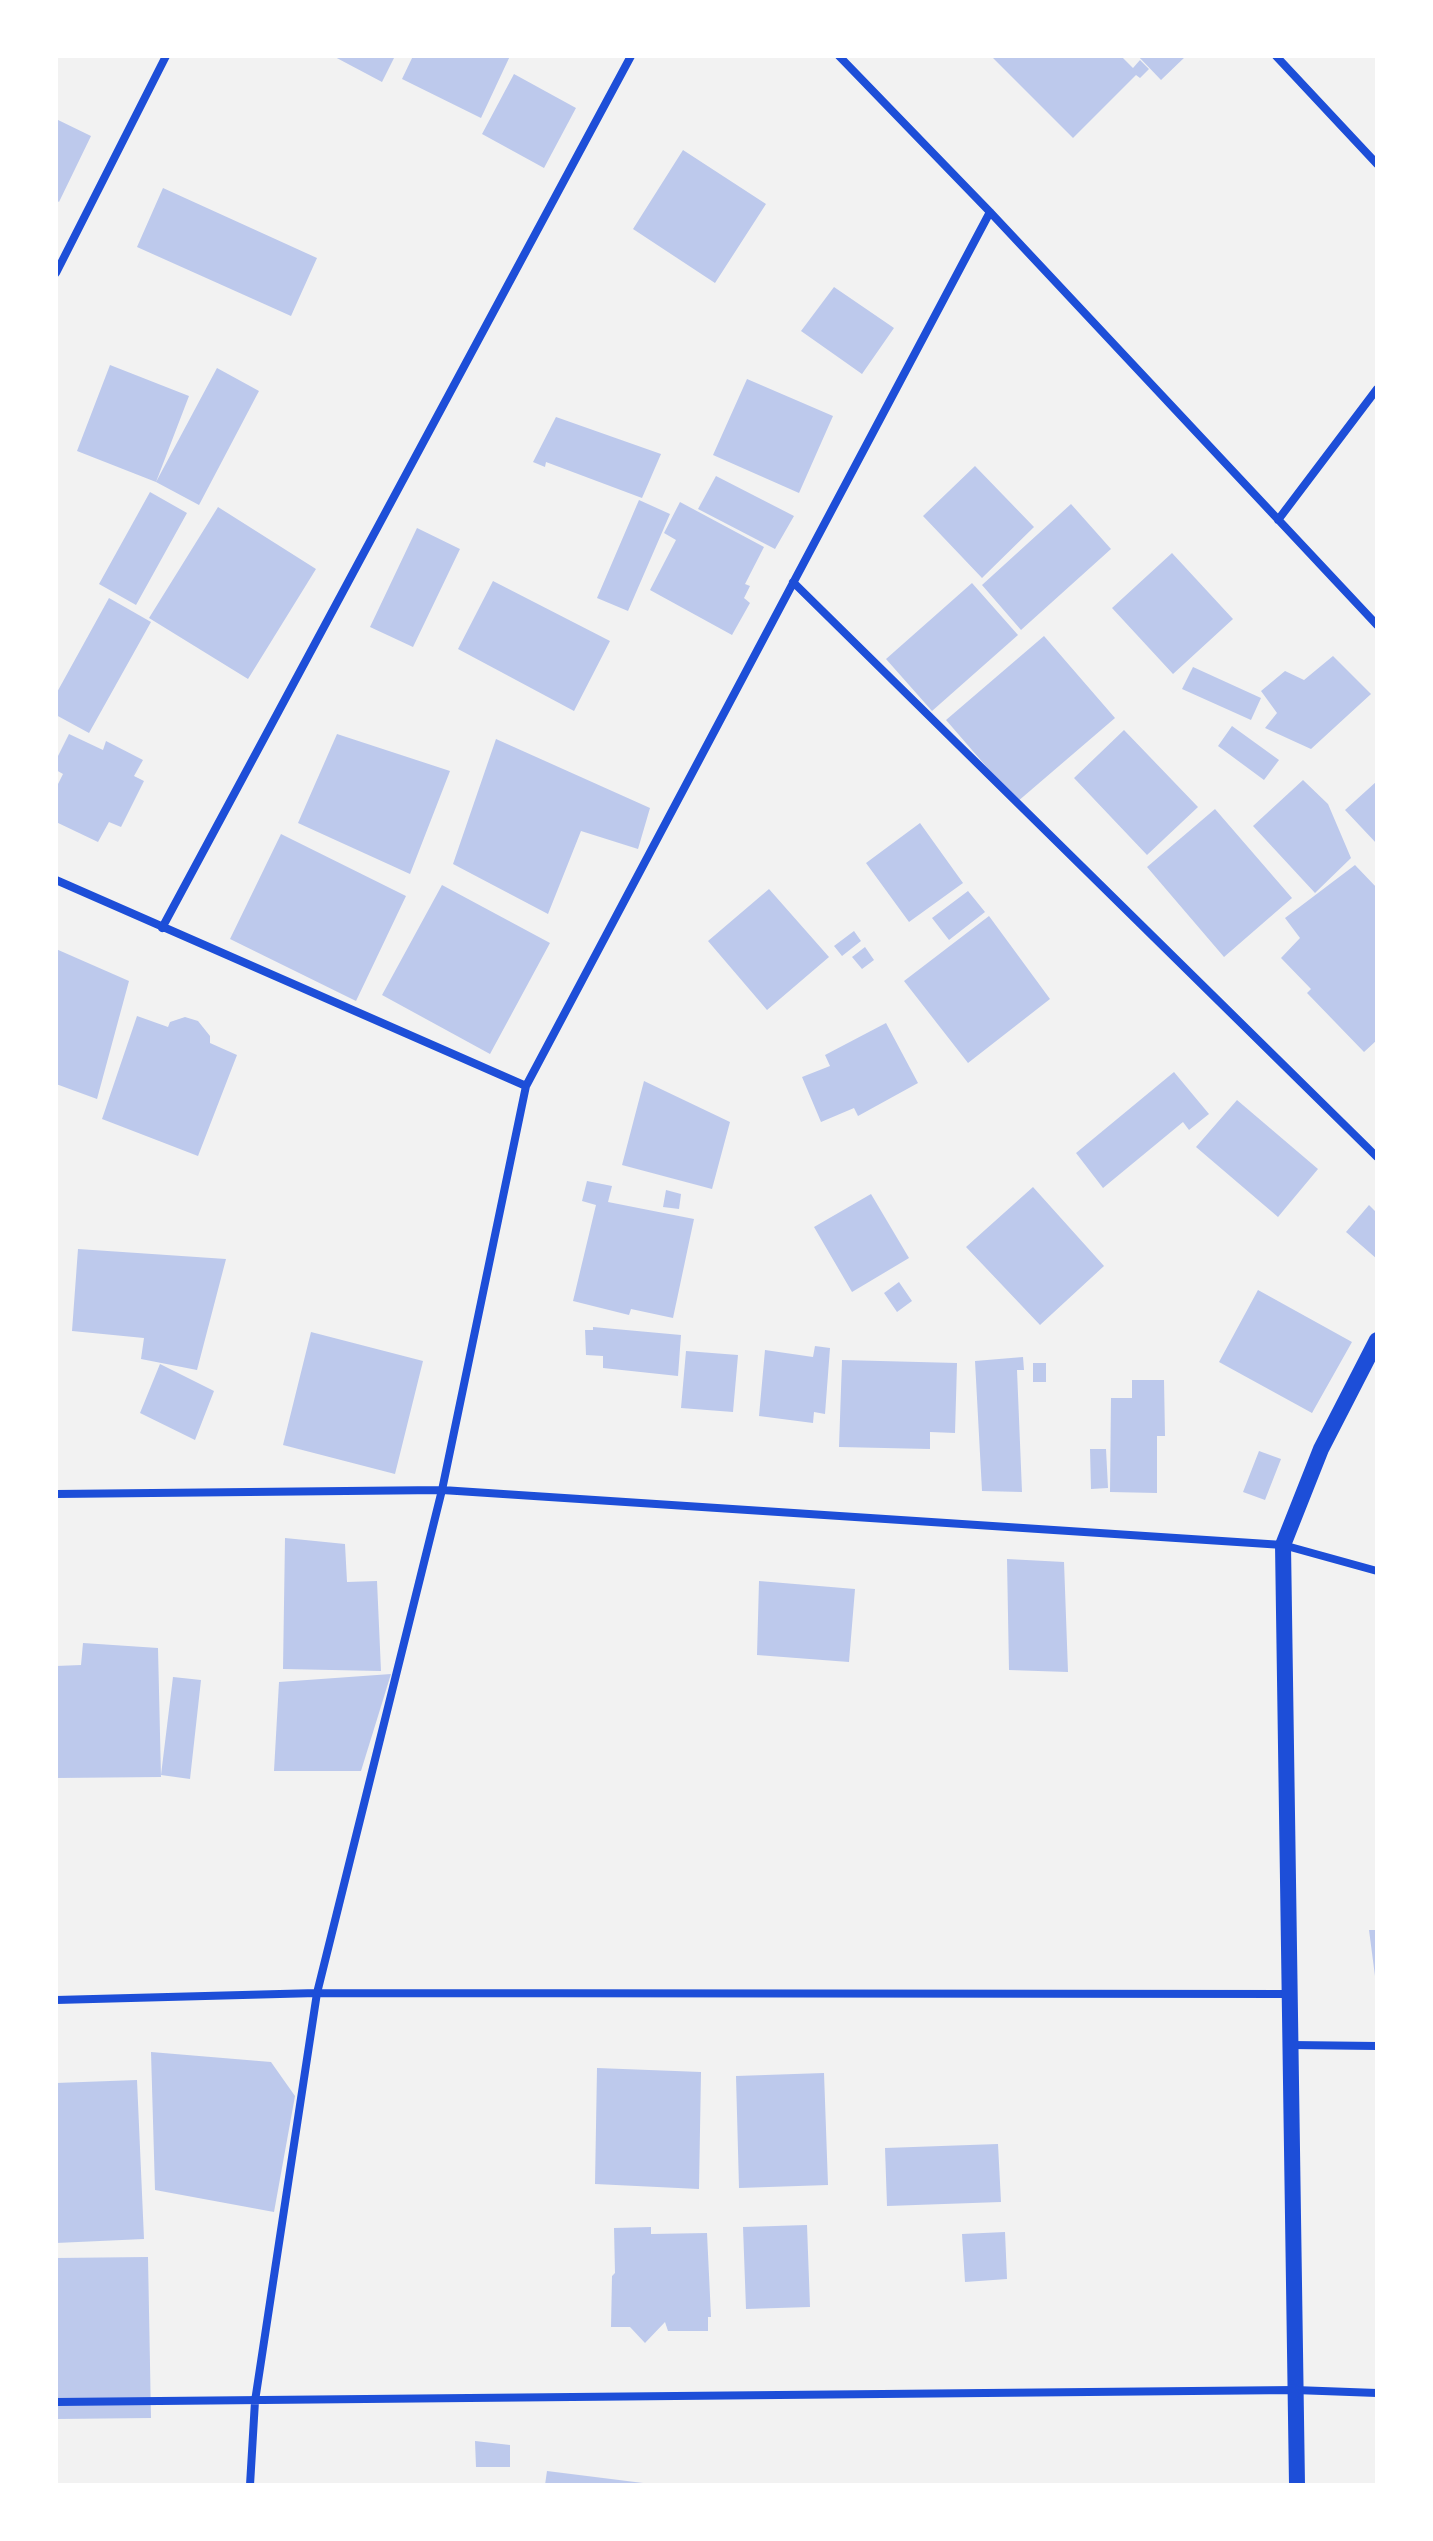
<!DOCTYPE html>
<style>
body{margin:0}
#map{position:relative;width:1433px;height:2541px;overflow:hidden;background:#f2f2f2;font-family:"Archivo Narrow",sans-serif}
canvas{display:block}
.frame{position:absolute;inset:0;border:58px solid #fff;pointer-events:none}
</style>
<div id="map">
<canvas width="1433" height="2541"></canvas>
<div class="frame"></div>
</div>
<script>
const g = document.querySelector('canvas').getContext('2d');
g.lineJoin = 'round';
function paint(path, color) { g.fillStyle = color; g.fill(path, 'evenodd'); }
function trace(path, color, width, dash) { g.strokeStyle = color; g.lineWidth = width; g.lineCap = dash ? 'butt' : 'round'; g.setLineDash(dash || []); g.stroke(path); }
paint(new Path2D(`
 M333 56H395L382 82Z
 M413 56H510L481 118 402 79Z
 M991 56H1121L1133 68 1140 60 1149 69 1140 78 1136 75 1073 138Z
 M1138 56H1186L1161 80Z
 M514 74 576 108 544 168 482 134Z
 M56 119 91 136 59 202 56 200Z
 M683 150 766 204 715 283 633 229Z
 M163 188 317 258 291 316 137 247Z
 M834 287 894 328 862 374 801 331Z
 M110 365 189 396 156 482 217 368 259 391 199 505 156 482 77 451Z
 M747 379 833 416 799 493 713 455Z
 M556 417 661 454 642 498 546 462 545 467 533 462Z
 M975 466 1034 527 982 578 923 516Z
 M716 476 794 516 775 549 698 509Z
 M150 492 187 513 136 605 99 584Z
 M639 500 670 514 628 611 597 598Z
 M680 502 764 547 745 584 750 586 744 598 750 603 732 635 650 590 676 540 664 533Z
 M1071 504 1111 549 1021 630 982 585Z
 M218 507 316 569 248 679 149 618Z
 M417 528 460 549 413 647 370 627Z
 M1172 553 1233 619 1173 674 1112 608Z
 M493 581 610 641 574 711 458 649Z
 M972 583 1018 635 932 711 886 659Z
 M109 598 151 622 89 733 56 715V694Z
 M1044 636 1115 718 1017 802 946 720Z
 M1333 656 1371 694 1311 749 1265 728 1277 713 1261 691 1285 671 1304 680Z
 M1193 667 1261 698 1251 720 1182 689Z
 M1232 726 1279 760 1264 780 1218 746Z
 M1124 730 1198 807 1147 855 1074 778Z
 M69 734 103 750 106 741 143 760 134 776 144 781 121 827 109 822 98 842 56 822V788L63 774 56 770V760Z
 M337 734 450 771 410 874 298 823Z
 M496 739 650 808 638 849 581 831 548 914 453 864Z
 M1303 780 1328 804 1351 858 1315 893 1253 826Z
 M1377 781V844L1345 810Z
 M1215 809 1292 898 1224 957 1147 867Z
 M920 823 963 883 909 922 866 863Z
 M281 834 406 896 356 1001 230 939Z
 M1355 865 1377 888V1040L1364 1052 1307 993 1311 989 1281 958 1300 938 1285 918Z
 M442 885 550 943 490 1054 382 995Z
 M769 889 829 957 767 1010 708 941Z
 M968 891 985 912 949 940 932 918Z
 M989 916 1050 999 968 1063 904 981Z
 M854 931 861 941 842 956 834 946Z
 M865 947 874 960 862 969 852 957Z
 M56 949 129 981 97 1099 56 1084Z
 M137 1016 168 1027 170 1022 185 1017 198 1021 210 1036V1043L237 1055 198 1156 102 1119Z
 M886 1023 918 1083 858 1116 854 1108 821 1122 802 1077 830 1066 825 1055Z
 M1174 1072 1209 1114 1189 1130 1183 1122 1103 1188 1076 1153Z
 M644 1081 730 1122 712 1189 622 1165Z
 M1237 1100 1318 1169 1278 1217 1196 1147Z
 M587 1181 612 1186 608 1202 694 1219 673 1318 631 1309 629 1315 573 1301 596 1205 582 1201Z
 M1033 1187 1104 1266 1040 1325 966 1247Z
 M666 1190 681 1194 679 1209 663 1207Z
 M871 1194 909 1258 852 1292 814 1227Z
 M1369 1205 1377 1213V1259L1346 1232Z
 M78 1249 226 1259 197 1370 141 1359 144 1338 72 1331Z
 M899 1282 912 1301 897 1312 884 1293Z
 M1258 1290 1352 1342 1312 1413 1219 1362Z
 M593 1327 681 1335 678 1376 603 1368V1356L586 1355 585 1330H593Z
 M311 1332 423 1361 395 1474 283 1445Z
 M815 1346 830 1348 825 1414 814 1412 813 1423 759 1416 765 1350 813 1357Z
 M686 1351 738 1355 733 1412 681 1408Z
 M1023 1357 1024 1370H1017L1022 1492 982 1491 975 1361Z
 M842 1360 957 1363 955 1433 930 1432V1449L839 1447Z
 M1033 1363H1046V1382H1033Z
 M160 1364 214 1391 195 1440 140 1413Z
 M1132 1380H1164L1165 1436H1157V1493L1110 1492 1111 1398H1132Z
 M1090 1449H1106L1108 1488 1091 1489Z
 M1259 1451 1281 1459 1265 1500 1243 1492Z
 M285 1538 345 1544 347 1582 377 1581 381 1671 283 1669Z
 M1007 1559 1064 1562 1068 1672 1009 1670Z
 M759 1581 855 1589 849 1662 757 1655Z
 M83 1643 158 1648 161 1777 56 1778V1666L81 1665Z
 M391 1674 361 1771H274L279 1682Z
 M173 1677 201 1680 190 1779 161 1775Z
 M1369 1930H1377V1976H1375Z
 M151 2052 271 2062 295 2096 274 2212 155 2190Z
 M597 2068 701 2072 699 2189 595 2184Z
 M824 2073 828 2185 739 2188 736 2076Z
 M137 2080 144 2239 56 2243V2083Z
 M998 2144 1001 2202 887 2206 885 2148Z
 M807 2225 810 2307 746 2309 743 2227Z
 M651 2227V2234L707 2233 711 2317H708V2331H668L665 2322 645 2343 630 2327H611L612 2276 615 2273 614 2228Z
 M1005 2232 1007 2279 965 2282 962 2234Z
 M148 2257 151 2418 56 2419V2258Z
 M475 2441 510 2445V2467H476Z
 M547 2471 643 2483V2485H545Z`), '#bdc9ec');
trace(new Path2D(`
 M839 56 990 212 1377 625
 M1276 56 1377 164
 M56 273 166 56
 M1278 520 1377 389
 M793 582 1377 1157
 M56 880 526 1086
 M162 928 631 56
 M56 1494 442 1490 1283 1545 1377 1571
 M56 2000 317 1993 1290 1994
 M1291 2045 1377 2046
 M56 2402 1295 2390 1377 2393
 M250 2485 255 2401 317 1993 442 1490 526 1086 990 212`), '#1d4ed8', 8);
trace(new Path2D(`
 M1297 2485 1283 1545 1321 1449 1377 1340`), '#1d4ed8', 16);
</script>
